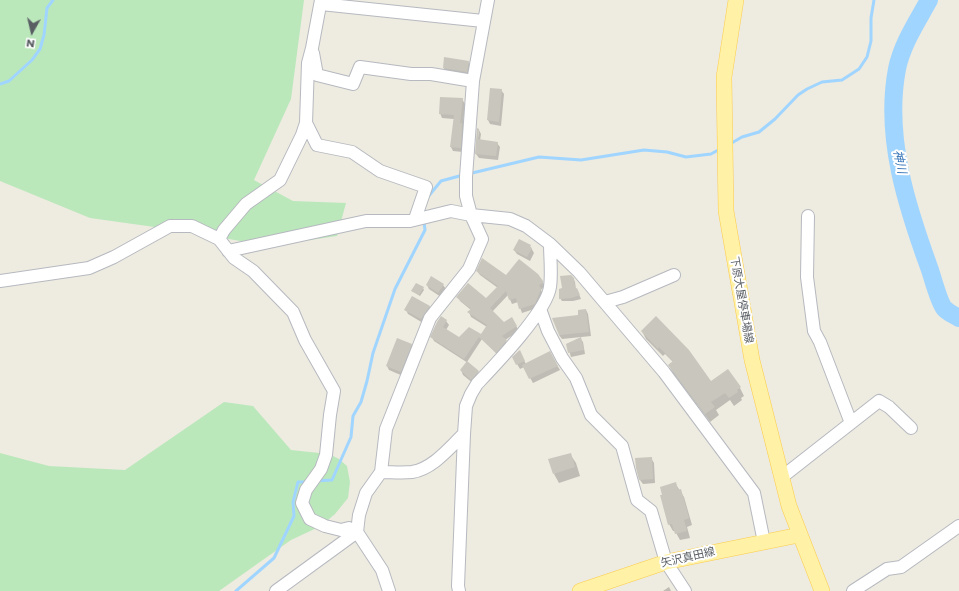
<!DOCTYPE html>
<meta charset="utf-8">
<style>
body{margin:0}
#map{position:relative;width:959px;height:591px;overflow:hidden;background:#eeebe1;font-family:Poppins,sans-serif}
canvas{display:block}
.north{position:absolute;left:12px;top:12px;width:40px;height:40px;-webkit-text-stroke:3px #fff;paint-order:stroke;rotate:188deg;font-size:11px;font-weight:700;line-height:16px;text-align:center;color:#595e63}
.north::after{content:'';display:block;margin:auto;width:14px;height:18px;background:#595e63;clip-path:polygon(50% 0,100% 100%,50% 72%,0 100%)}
</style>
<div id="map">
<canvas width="959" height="591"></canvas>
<div class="north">N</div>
</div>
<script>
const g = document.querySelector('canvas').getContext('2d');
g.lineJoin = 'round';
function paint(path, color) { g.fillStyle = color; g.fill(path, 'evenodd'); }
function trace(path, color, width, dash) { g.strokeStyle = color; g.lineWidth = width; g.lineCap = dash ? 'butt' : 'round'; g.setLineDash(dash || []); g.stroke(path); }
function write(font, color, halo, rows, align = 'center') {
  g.font = font + ' Poppins,"Noto Sans JP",sans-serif'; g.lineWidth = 4; g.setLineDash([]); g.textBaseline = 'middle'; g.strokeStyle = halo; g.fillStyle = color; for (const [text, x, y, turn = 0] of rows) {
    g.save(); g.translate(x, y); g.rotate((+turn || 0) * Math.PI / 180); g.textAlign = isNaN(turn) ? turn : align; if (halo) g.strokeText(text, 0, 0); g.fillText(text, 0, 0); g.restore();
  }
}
paint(new Path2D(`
 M0 0H304L291 99 254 180 293 201 346 203 337 236 269 246 183 231 90 218 0 181Z
 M224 402 253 406 291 450 329 454 339 459 347 466 350 482 348 498 335 514 321 526 291 540 219 591H0V453L49 466 125 470Z`), '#bbe8bb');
paint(new Path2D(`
 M445 58 468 62 471 66 469 76 446 73 444 68Z
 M491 89 501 90 504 94 501 126 490 124 488 120Z
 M462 99 465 104 463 125 464 128 463 152 453 151 451 147 454 119 442 118 440 113Z
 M479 130 481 134 480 141 497 143 500 147 498 160 479 158 476 154Z
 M530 246 534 253 530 261 517 254 514 250Z
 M477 271 507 277 538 275 545 286 541 290 543 294 537 308 522 313 518 302 512 304 508 295 492 312 504 324 512 319 519 331 505 340 509 345 499 356 482 339 467 362 478 372 481 376 474 384 463 375 461 370 468 363 434 341 432 337 446 321 449 325 446 330 459 338 480 334 481 336 487 327 471 317 469 312 471 310 460 301 458 297 487 299 498 288 480 275Z
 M573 278 575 282 576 290 578 292 581 299 573 301H562L560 298 563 289Z
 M427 285H443L446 289 441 297 429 289Z
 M423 288 424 290 420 296 412 291Z
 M429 306 432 311 423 323 408 314 406 310Z
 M586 310 588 314 591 336 562 339 559 335Z
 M642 331 711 382 740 388 744 396 741 398 742 400 734 406 730 400 716 410 719 415 710 422 673 373 669 365 673 362 665 354 663 356 646 339Z
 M580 338 583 342 585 354 571 357 567 344Z
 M411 344 414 349 403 376 389 370 387 366Z
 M519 351 526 364 550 353 560 370 533 383 524 367 520 369 513 357Z
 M570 454 576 463 580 476 559 483 554 474Z
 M651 458 654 463 655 483 643 484 640 480Z
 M675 483 684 497 692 525 687 527 690 538 680 540 675 531H673L669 524Z
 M669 587 671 591H663Z`), '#0003');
trace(new Path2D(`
 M0 84 9 81 32 60 40 49 44 35 47 8 53 0
 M730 144 742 137 759 132 775 119 798 95 807 89 822 82 842 80 859 69 867 57 871 41V18L874 0
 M468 174 539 157 581 160 644 150 667 152 686 157 711 154 720 149
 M427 198 441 181 463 175
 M316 481 332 480 351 437 353 416 361 402 367 381 373 353 395 289 425 230 424 222
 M236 591 274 558 294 516 293 502 298 482H307`), '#a0d5ff', 3);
trace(new Path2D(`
 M929 0C917 22 902 44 897 69 884 137 907 207 930 270 933 279 939 302 944 308 947 312 954 315 959 318`), '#a0d5ff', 18);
paint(new Path2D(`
 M444 57 469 61 467 72 443 68Z
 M490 88 502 89 499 122 487 120Z
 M440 97 463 98 460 123H462L461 148 450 147 454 115 439 114Z
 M477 128 479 129 478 139 498 142 496 156 475 154Z
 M519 239 531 245 530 247 532 248 527 257 513 250Z
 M482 258 506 275 519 259 538 274 543 281V283L539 285 541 289 535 304 519 309 516 298 509 300 506 291 490 308 504 322 512 317 517 326 502 336 507 340 496 353 479 337 487 325 467 312 471 309 456 297 468 283 486 298 498 286 476 271Z
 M571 275 574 278 575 289 577 288 580 295 571 298 559 299V289L562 288 560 276Z
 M431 276 444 284 438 293 426 285Z
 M416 283 424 287 419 295 411 291Z
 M412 296 430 306 421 319 404 310Z
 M586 309 589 332 559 335 552 318 578 315V310Z
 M441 316 447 320 443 327 459 337 469 327 481 334 464 359 430 337 437 322Z
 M656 316 689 350 711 381 728 369 741 387 737 390 738 392 729 398 725 393 711 402 715 407 705 414 668 365 673 361 659 347 658 349 641 331Z
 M581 337 584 350 568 353 566 344Z
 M397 338 412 344 401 372 386 366Z
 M520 350 525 361 516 365 512 357Z
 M550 351 558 366 529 379 522 365Z
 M467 361 479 371 471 380 460 370Z
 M571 453 575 467 553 474 548 459Z
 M652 457 653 479 639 480 636 468 635 458Z
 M676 482 678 490 681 489 689 518 684 520 687 531 675 534 672 524 668 525 660 495H662L660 487Z`), '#c9c6be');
const minor = new Path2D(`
 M321 4 483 21
 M313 53 317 75 353 84 360 67 411 74H431L473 81
 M306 123 317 145 352 152 380 171 426 187 415 219
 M808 216 807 277 814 331 820 342 851 423
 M219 239 224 230 246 204 280 180 302 135 306 123 308 63 312 48 321 0
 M228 251 366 221H410L451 211 471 215 510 219 526 226 550 244 579 272 664 372 754 493 764 542
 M0 281 89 268 114 257 170 226H192L219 239 234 258 253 271 293 312 305 340 334 391 330 415 326 455 321 469 306 490 302 503 310 519 325 526 341 530 349 528 357 532 382 570 389 591
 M605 302 623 297 674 275
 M540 309 548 331 562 358 576 378 591 415 622 446 637 500 651 511 666 562 685 591
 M381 472C391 472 402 473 412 472 433 469 450 447 464 434
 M782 477 879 401 889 407 911 428
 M276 591 357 532 359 515 366 493 381 472 386 429 430 318 469 269 482 239 471 215 466 196V177L473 81 488 0
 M459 591 458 586 464 434 466 406 471 394 477 384C495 365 547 311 550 287 552 273 550 257 550 244
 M853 591 887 569 901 567 959 526`);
const major = new Path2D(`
 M736 0 724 77 726 211 752 360 789 506 822 591
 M580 591 666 562 799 535`);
trace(minor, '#b6b9bf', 14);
trace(major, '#fccc4c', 16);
trace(minor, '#fff', 12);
trace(major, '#fff1a5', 15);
write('11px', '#595e63', '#fff', [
 ["下原大屋停車場線",741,300,80],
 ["矢沢真田線",688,558,-13]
]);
write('italic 12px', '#3574b8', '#fff', [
 ["神川",899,162,78]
]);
</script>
